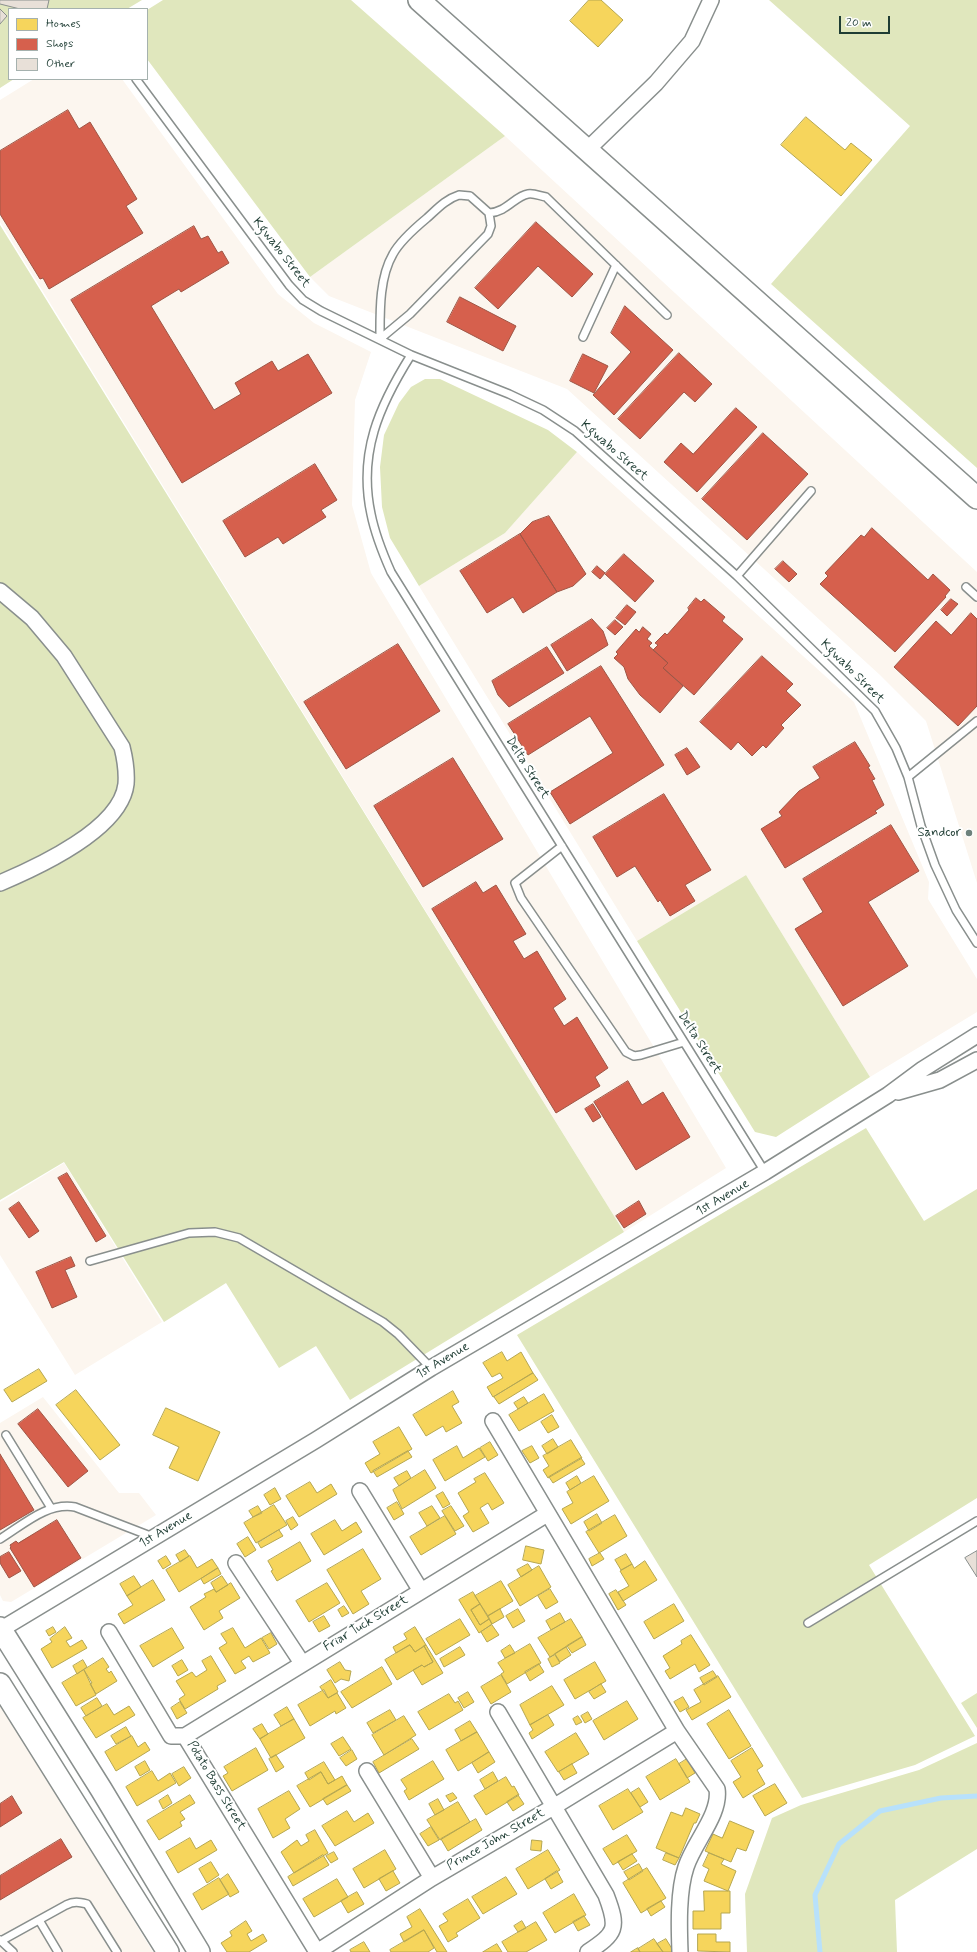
<!DOCTYPE html>
<style>
body{margin:0}
#map{position:relative;width:977px;height:1952px;overflow:hidden;background:#fff;font-family:Mynerve,sans-serif}
canvas{display:block}
.legend{position:absolute;left:8px;top:8px;width:140px;height:72px;box-sizing:border-box;background:#fff;border:1px solid #a5b1ae;margin:0;padding:5px 7px;list-style:none;font-size:12px;color:#1f3d34}
.legend li{display:flex;align-items:center;gap:8px;height:20px}
.legend b{width:20px;border:1px solid #a5b1ae}
.scale{position:absolute;left:839px;top:16px;width:51px;height:18px;box-sizing:border-box;border:2px solid #1f3d34;border-top:0;padding-left:5px;font-size:12px;line-height:14px;white-space:nowrap;color:#1f3d34;-webkit-text-stroke:3px #fff;paint-order:stroke}
</style>
<div id="map">
<canvas width="977" height="1952"></canvas>
<ul class="legend">
<li><b style="height:11px;background:#f6d55c"></b>Homes</li>
<li><b style="height:11px;background:#d6604d"></b>Shops</li>
<li><b style="height:11px;background:#e8e0d8"></b>Other</li>
</ul>
<div class="scale">20 m</div>
</div>
<script>
const g = document.querySelector('canvas').getContext('2d');
g.lineJoin = 'round';
function paint(path, color) { g.fillStyle = color; g.fill(path, 'evenodd'); }
function trace(path, color, width, dash) { g.strokeStyle = color; g.lineWidth = width; g.lineCap = dash ? 'butt' : 'round'; g.setLineDash(dash || []); g.stroke(path); }
function write(font, color, halo, rows, align = 'center') {
  g.font = font + ' Mynerve,sans-serif'; g.lineWidth = 4; g.setLineDash([]); g.textBaseline = 'middle'; g.strokeStyle = halo; g.fillStyle = color; for (const [text, x, y, turn = 0] of rows) {
    g.save(); g.translate(x, y); g.rotate((+turn || 0) * Math.PI / 180); g.textAlign = isNaN(turn) ? turn : align; if (halo) g.strokeText(text, 0, 0); g.fillText(text, 0, 0); g.restore();
  }
}
paint(new Path2D(`
 M34 79H122L278 294 314 323 371 352 355 400 352 505 371 573 726 1168 624 1232 0 222V100Z
 M505 136 977 572V883L926 721 880 675 567 389 329 296 310 277Z
 M577 452 854 702 929 882 928 899 977 979V1012L870 1077 746 875 637 941 419 586 505 533Z
 M64 1163 162 1322 75 1375 0 1255V1202Z
 M43 1397 119 1493H139L156 1515 11 1602 3 1601 0 1595V1423Z
 M0 1702 153 1952H0Z`), '#fcf6ef');
paint(new Path2D(`
 M0 0H142L127 9H9V79H14L0 88Z
 M163 0H351L505 136 310 277 147 59V10Z
 M769 0H977V468L771 284 910 126Z
 M0 225 624 1232 350 1400 316 1346 279 1368 226 1283 164 1322 64 1162 0 1200Z
 M425 379H440L548 430 577 452 505 533 419 586 390 538 382 507 380 467 384 435 399 403 411 387Z
 M746 875 870 1077 776 1137 755 1132 637 941Z
 M866 1128 924 1221 977 1189V1498L869 1565 975 1736 915 1765 802 1798 517 1335Z
 M977 1693V1728L961 1703Z
 M977 1743V1849L895 1900 897 1952H747L745 1894 772 1818 801 1805 919 1770Z`), '#e0e7bd');
const homes = new Path2D(`
 M589 0H601L623 20 598 47 570 21Z
 M806 117 845 150 851 143 872 160 841 196 781 145Z
 M502 1352 507 1361 521 1352 533 1373 493 1397 487 1387 503 1378 500 1373 492 1377 483 1363Z
 M39 1369 47 1381 12 1402 4 1390Z
 M533 1373 538 1380 499 1404 494 1397Z
 M76 1390 120 1445 100 1460 56 1405Z
 M453 1391 459 1402 452 1406 462 1423 446 1432 443 1426 426 1436 413 1415Z
 M544 1394 554 1411 519 1431 509 1415Z
 M524 1397 528 1403 518 1409 514 1403Z
 M166 1408 220 1432 198 1481 169 1468 179 1447 153 1435Z
 M552 1415 559 1427 548 1433 541 1422Z
 M399 1427 412 1449 371 1473 365 1463 380 1454 373 1442Z
 M553 1439 558 1447 547 1454 542 1446Z
 M571 1440 582 1458 548 1478 543 1470 549 1466 543 1456Z
 M490 1442 498 1455 488 1461 480 1448Z
 M457 1446 463 1458 479 1448 485 1457 445 1481 433 1460Z
 M532 1446 539 1458 530 1463 522 1451Z
 M408 1451 412 1457 377 1477 373 1471Z
 M581 1458 585 1464 553 1483 549 1477Z
 M425 1470 436 1488 402 1509 393 1490Z
 M407 1471 411 1478 399 1486 394 1478Z
 M485 1473 504 1503 492 1510 488 1503 480 1508 489 1523 473 1532 463 1516 469 1512 458 1493 476 1482 474 1479Z
 M577 1476 581 1483 570 1490 566 1483Z
 M594 1476 609 1501 571 1524 562 1509 573 1503 567 1492Z
 M310 1482 317 1493 331 1484 337 1494 299 1517 286 1496Z
 M275 1488 281 1499 270 1505 264 1495Z
 M443 1492 450 1504 443 1508 436 1496Z
 M397 1502 404 1514 394 1520 387 1508Z
 M274 1505 287 1525 256 1543 244 1523Z
 M258 1506 262 1513 253 1517 249 1511Z
 M432 1506 440 1518 427 1526 419 1513Z
 M451 1506 464 1526 455 1531 442 1511Z
 M597 1514 602 1523 589 1531 584 1522Z
 M615 1515 627 1536 599 1553 586 1532Z
 M445 1516 456 1534 421 1555 410 1537Z
 M293 1517 298 1525 291 1530 286 1521Z
 M335 1520 342 1531 356 1522 362 1532 324 1555 311 1534Z
 M279 1530 283 1536 261 1548 258 1543Z
 M248 1537 256 1550 245 1557 237 1544Z
 M300 1542 311 1561 277 1581 271 1571 273 1570 268 1561Z
 M526 1546 544 1550 541 1564 523 1560Z
 M363 1549 381 1579 361 1591 369 1604 353 1614 327 1570Z
 M185 1550 189 1556 180 1562 176 1555Z
 M600 1553 604 1559 592 1566 589 1559Z
 M626 1554 632 1564 621 1570 615 1560Z
 M166 1556 171 1564 163 1569 158 1561Z
 M190 1556 197 1568 212 1559 218 1568 179 1592 166 1570Z
 M645 1561 657 1580 623 1601 618 1592 629 1586 620 1571 632 1564 634 1568Z
 M528 1564 532 1570 521 1577 517 1570Z
 M539 1566 551 1587 520 1606 508 1585Z
 M218 1568 221 1574 204 1584 201 1579Z
 M134 1576 141 1587 127 1596 120 1584Z
 M222 1576 228 1585 216 1592 211 1583Z
 M153 1580 165 1600 124 1624 118 1614 133 1605 127 1596Z
 M501 1581 513 1601 488 1616 475 1596Z
 M231 1583 240 1598 219 1611 223 1618 204 1630 190 1607 206 1597 204 1594 214 1589 216 1592Z
 M327 1583 340 1603 309 1622 296 1601Z
 M550 1589 558 1602 546 1609 538 1596Z
 M616 1590 626 1605 618 1610 609 1594Z
 M473 1592 480 1604 471 1610 480 1625 489 1619 492 1624 479 1633 459 1600Z
 M480 1604 489 1619 480 1625 471 1610Z
 M674 1604 684 1621 654 1639 644 1622Z
 M344 1606 349 1613 342 1617 338 1610Z
 M500 1609 504 1617 492 1624 488 1616Z
 M518 1609 525 1621 513 1628 506 1616Z
 M560 1613 565 1622 551 1630 546 1621Z
 M324 1616 330 1626 319 1632 313 1622Z
 M460 1619 470 1635 436 1655 426 1639Z
 M571 1619 582 1637 550 1657 538 1638Z
 M492 1625 499 1635 487 1642 481 1632Z
 M53 1627 56 1632 49 1636 46 1631Z
 M65 1627 72 1638 66 1641 70 1647 82 1640 87 1648 52 1668 41 1649 52 1642 50 1639Z
 M415 1627 426 1645 415 1652 410 1645 396 1653 393 1647 407 1639 404 1634Z
 M172 1628 184 1648 153 1667 140 1646Z
 M233 1628 245 1648 261 1638 270 1653 253 1662 249 1656 241 1661 246 1668 235 1674 219 1648 227 1643 221 1634Z
 M271 1633 277 1644 269 1649 262 1638Z
 M691 1635 710 1665 699 1672 695 1664 670 1679 665 1671 670 1668 663 1656 682 1644 681 1641Z
 M582 1637 586 1645 572 1653 567 1646Z
 M530 1644 541 1663 507 1684 501 1674 504 1672 498 1663Z
 M410 1645 415 1652 424 1646 433 1662 424 1667 422 1665 397 1680 385 1660Z
 M426 1645 443 1673 422 1685 413 1670 422 1665 424 1667 433 1662 424 1646Z
 M510 1645 515 1653 505 1658 501 1651Z
 M460 1647 465 1655 444 1667 440 1659Z
 M566 1647 571 1655 560 1662 555 1654Z
 M555 1655 560 1663 552 1667 548 1659Z
 M211 1656 226 1681 217 1686 218 1689 185 1709 179 1699 185 1695 176 1681 192 1672 196 1677 207 1670 202 1661Z
 M103 1658 109 1667 106 1669 109 1673 111 1671 117 1681 96 1694 90 1684 92 1683 84 1670Z
 M83 1660 87 1667 77 1674 73 1666Z
 M182 1660 188 1670 178 1676 172 1666Z
 M340 1662 345 1670 351 1671 349 1681 341 1679 335 1683 327 1670Z
 M595 1662 606 1681 575 1699 564 1680Z
 M539 1664 544 1672 530 1681 525 1672Z
 M382 1667 392 1684 352 1708 341 1692Z
 M84 1670 96 1695 76 1706 62 1683Z
 M713 1671 717 1677 704 1685 700 1678Z
 M501 1675 511 1692 491 1704 481 1687Z
 M718 1676 731 1697 692 1720 686 1710 701 1702 694 1690Z
 M331 1680 338 1692 328 1698 320 1687Z
 M601 1684 606 1692 594 1699 589 1692Z
 M552 1686 564 1705 530 1725 520 1705Z
 M324 1690 328 1698 337 1693 346 1708 336 1714 335 1711 310 1726 298 1705Z
 M468 1692 474 1702 464 1708 458 1698Z
 M449 1694 455 1703 458 1701 463 1710 429 1730 418 1712Z
 M683 1697 689 1707 680 1712 674 1702Z
 M97 1698 102 1706 86 1716 81 1708Z
 M627 1701 638 1719 604 1740 593 1721Z
 M180 1702 187 1713 177 1719 171 1708Z
 M107 1704 114 1715 129 1706 135 1715 96 1738 83 1718Z
 M287 1707 294 1719 281 1726 274 1715Z
 M390 1710 396 1720 373 1733 367 1723Z
 M729 1710 751 1746 729 1759 707 1724Z
 M588 1712 592 1719 585 1723 581 1716Z
 M548 1715 554 1725 532 1739 529 1733 533 1730 530 1725Z
 M404 1716 416 1735 384 1755 372 1735Z
 M578 1716 582 1722 576 1725 573 1719Z
 M294 1719 305 1738 271 1758 260 1739Z
 M470 1721 477 1732 461 1741 455 1730Z
 M262 1724 268 1734 260 1739 253 1729Z
 M126 1727 131 1736 116 1744 111 1736Z
 M477 1732 489 1752 458 1771 446 1750Z
 M576 1733 589 1754 558 1772 545 1752Z
 M132 1736 138 1747 145 1742 150 1750 116 1771 105 1752Z
 M343 1737 351 1749 339 1756 331 1744Z
 M412 1739 419 1749 379 1773 373 1762Z
 M256 1748 268 1770 232 1791 223 1776 228 1773 224 1767Z
 M752 1748 763 1766 757 1770 765 1784 743 1798 733 1782 741 1777 731 1761Z
 M352 1750 357 1759 346 1766 340 1758Z
 M489 1752 495 1762 478 1773 472 1763Z
 M276 1755 284 1767 276 1772 269 1759Z
 M676 1759 690 1782 660 1800 646 1777Z
 M687 1759 695 1773 687 1778 679 1764Z
 M145 1761 150 1770 140 1776 135 1767Z
 M433 1761 444 1779 409 1800 404 1791 407 1789 401 1780Z
 M324 1762 335 1780 328 1784 321 1772 309 1780 305 1773Z
 M572 1764 577 1773 564 1780 559 1772Z
 M184 1767 191 1778 179 1786 172 1774Z
 M152 1771 158 1781 170 1773 176 1783 137 1806 126 1787Z
 M321 1772 328 1784 342 1776 347 1785 310 1807 297 1786Z
 M493 1772 498 1781 485 1789 480 1780Z
 M506 1777 512 1787 514 1786 519 1795 486 1815 474 1796Z
 M775 1784 787 1803 765 1816 753 1796Z
 M347 1785 351 1791 327 1805 323 1799Z
 M639 1788 648 1802 640 1807 631 1793Z
 M628 1789 643 1812 613 1830 599 1806Z
 M289 1791 300 1809 285 1819 290 1828 273 1838 258 1809Z
 M453 1793 457 1798 450 1802 446 1796Z
 M168 1795 172 1803 163 1809 159 1801Z
 M190 1795 195 1803 180 1812 185 1819 180 1822 182 1826 159 1840 147 1821Z
 M518 1795 524 1804 513 1811 507 1802Z
 M438 1799 444 1810 435 1815 429 1804Z
 M458 1802 470 1822 440 1840 427 1820Z
 M686 1808 700 1814 696 1823H694L679 1858 656 1848 671 1812 682 1816Z
 M347 1811 354 1822 368 1813 374 1823 335 1846 322 1826Z
 M476 1819 482 1830 448 1851 441 1839Z
 M730 1821 754 1831 746 1851 737 1848 731 1862 705 1851 713 1834 722 1838Z
 M431 1827 439 1840 428 1846 420 1834Z
 M315 1830 328 1853 294 1873 281 1852 297 1840 301 1846 309 1841 306 1835Z
 M627 1835 637 1851 613 1865 603 1849Z
 M190 1838 196 1849 211 1840 217 1850 178 1873 166 1852Z
 M532 1840 542 1841 541 1851 531 1850Z
 M385 1850 396 1869 364 1888 353 1869Z
 M548 1850 560 1870 528 1889 516 1869Z
 M334 1852 338 1859 331 1863 326 1856Z
 M666 1853 679 1858 675 1865 663 1860Z
 M709 1853 724 1859 721 1864 736 1871 728 1891 704 1881 709 1869 703 1866Z
 M632 1854 637 1861 623 1870 618 1862Z
 M323 1855 329 1865 293 1886 288 1877Z
 M211 1862 219 1875 207 1883 199 1869Z
 M639 1864 643 1871 629 1880 624 1872Z
 M647 1868 666 1898 641 1913 623 1883Z
 M393 1871 400 1883 386 1891 379 1879Z
 M557 1871 563 1882 551 1889 545 1879Z
 M228 1874 239 1892 230 1897 220 1880Z
 M506 1877 517 1894 483 1914 472 1897Z
 M219 1878 229 1894 202 1910 193 1894Z
 M337 1879 348 1897 314 1917 303 1899Z
 M704 1891H730V1913H721V1929H693V1911H704Z
 M357 1892 364 1904 348 1913 341 1901Z
 M574 1894 586 1915 555 1933 543 1913Z
 M468 1899 480 1918 456 1933 458 1936 448 1942 439 1926 448 1921 443 1914Z
 M661 1901 665 1907 651 1916 647 1909Z
 M420 1909 447 1952H437L424 1930 404 1942 400 1934 412 1927 407 1917Z
 M584 1916 590 1925 578 1931 573 1922Z
 M246 1921 252 1931 247 1934 251 1941 263 1934 267 1941 249 1952H227L221 1943 232 1936 230 1932Z
 M522 1921 526 1928 518 1932 514 1926Z
 M536 1922 547 1940 526 1952H508L502 1942Z
 M424 1930 434 1948 428 1952H391L390 1950Z
 M698 1934H716V1942H730V1952L698 1951Z
 M654 1939 663 1952H640L638 1949Z
 M666 1939 674 1952H663L657 1944Z
 M364 1942 370 1952H351L350 1950Z
 M497 1944 502 1952H483Z
 M638 1948 640 1952H631Z`);
paint(homes, '#f6d55c');
trace(homes, '#b6a750', 1);
const shops = new Path2D(`
 M68 110 79 129 90 122 137 199 126 206 143 233 49 289 43 278 40 279 0 214V151Z
 M536 222 593 274 572 297 538 266 498 309 475 288Z
 M194 226 201 239 208 236 218 253 222 251 229 263 181 292 179 289 151 306 214 410 241 394 235 383 272 361 278 371 308 354 332 393 182 483 71 300Z
 M460 297 516 326 503 351 447 322Z
 M625 306 673 350 614 415 593 395 631 352 611 333Z
 M679 353 712 384 695 402 684 392 640 439 618 419Z
 M583 354 608 366 594 393 570 381Z
 M736 408 757 427 697 492 664 462 681 443 693 454Z
 M763 433 808 474 747 540 702 499Z
 M315 464 337 500 321 510 326 517 283 544 278 537 245 557 223 521Z
 M549 516 586 574 573 586 557 592 520 534 532 522Z
 M872 528 928 580 933 574 950 590 945 596 946 597 895 652 820 584 828 576 825 573 861 535 864 537Z
 M520 534 557 592 523 613 513 597 487 613 460 571Z
 M624 554 654 581 635 602 605 574Z
 M783 561 797 574 789 582 775 569Z
 M597 566 605 573 600 579 592 572Z
 M696 598 701 602 704 599 725 617 722 621 743 639 694 695 663 668 668 663 653 650 658 645 655 643 665 633 667 635 689 610 688 608Z
 M951 599 958 604 947 616 941 610Z
 M627 605 636 612 625 625 616 618Z
 M971 613 977 619V706L958 726 894 667 936 621 951 635Z
 M592 619 603 631 608 645 567 671 551 645Z
 M615 620 623 627 615 635 607 628Z
 M643 627 651 634 647 639 652 643 649 646 668 663 663 668 683 686 660 713 640 695 628 679 624 667 614 658 618 654 616 652 636 629 639 632Z
 M398 644 440 711 346 769 304 702Z
 M547 647 564 673 509 707 498 695 492 681Z
 M762 656 793 684 786 691 801 705 781 725 784 728 766 748 763 745 752 756 738 742 731 750 700 722Z
 M601 666 664 765 570 824 550 792 613 753 590 716 528 755 508 724Z
 M855 742 870 766 868 767 875 779 872 780 884 805 875 811 877 813 785 868 761 829 782 816 779 812 799 791 820 778 813 767Z
 M687 748 700 767 687 775 675 755Z
 M453 758 503 839 423 887 374 806Z
 M664 794 711 870 685 885 695 901 670 916 660 900 658 902 635 866 617 877 593 837Z
 M891 825 919 871 868 902 908 966 843 1006 795 929 823 912 803 879Z
 M476 882 483 893 496 885 526 934 513 941 524 959 537 951 566 999 553 1008 564 1026 577 1017 608 1068 595 1077 600 1086 556 1113 432 909Z
 M628 1081 642 1105 663 1092 690 1137 636 1170 594 1102Z
 M593 1104 601 1117 593 1122 585 1109Z
 M67 1173 106 1236 96 1242 58 1178Z
 M639 1201 646 1214 624 1228 616 1216Z
 M19 1202 39 1231 29 1238 9 1209Z
 M71 1257 75 1266 65 1270 77 1297 52 1308 36 1272Z
 M38 1409 88 1471 68 1487 18 1424Z
 M0 1454 34 1510 0 1530Z
 M57 1520 81 1558 34 1587 10 1548 11 1547 10 1545 16 1541 18 1543Z
 M9 1552 21 1571 9 1578 0 1563V1557Z
 M12 1796 22 1813 0 1827V1804Z
 M61 1839 72 1857 0 1900V1876Z`);
paint(shops, '#d6604d');
trace(shops, '#9f5646', 1);
trace(new Path2D(`
 M820 1952 815 1895 839 1844 880 1811 941 1798 977 1796`), '#b8e1fb', 5);
const building = new Path2D(`
 M0 0H49L47 9H20L0 4Z
 M0 9 7 16 0 24Z
 M977 1551V1577L965 1558Z`);
paint(building, '#e8e0d8');
trace(building, '#898f8d', 1);
const lane = new Path2D(`
 M136 79 289 285 303 300 321 311 411 355 509 394 543 410 575 431 737 576 875 711 896 748 908 777 921 826 935 865 956 910 977 943
 M459 195 470 196 489 213 491 226 488 234 410 314 380 339C380 312 379 278 393 254 400 241 415 228 427 218 437 209 446 199 459 195Z
 M489 213C507 212 515 196 528 194 534 193 540 196 546 197L667 315
 M583 337 616 265
 M411 355C379 406 358 453 371 514 375 534 383 554 391 572L765 1172
 M737 576 811 491
 M966 587 977 597
 M908 777 977 721
 M562 846 515 883 521 898 626 1052 634 1056 641 1055 684 1042
 M90 1261 189 1233 215 1232 239 1238 383 1322 398 1334 431 1368
 M6 1435 51 1508
 M0 1539C23 1525 47 1502 75 1507L153 1537
 M808 1623 977 1521
 M39 1920 58 1952
 M0 1940 13 1952
 M1 1941 66 1905C74 1901 79 1902 87 1904L117 1952`);
const street = new Path2D(`
 M588 149 656 83 692 41 711 0
 M0 591 32 618 64 656 122 747C125 759 127 771 126 784 121 829 38 867 0 883
 M898 1092 940 1080 977 1060
 M493 1421 677 1731 717 1789C721 1814 694 1842 686 1867 678 1891 679 1926 680 1952
 M360 1491 421 1591
 M236 1563 302 1663
 M0 1630 316 1440 431 1368 765 1172 888 1095 923 1069 977 1035
 M109 1632 171 1736H185L317 1952
 M498 1712 606 1895C619 1929 616 1933 588 1952
 M185 1736 547 1514
 M367 1771 432 1878
 M317 1952 432 1878 555 1806 677 1731`);
const secondary = new Path2D(`
 M419 0 977 498
 M0 1628 101 1789 199 1952
 M0 1684 168 1952`);
trace(lane, '#898f8d', 10);
trace(street, '#898f8d', 18);
trace(secondary, '#898f8d', 24);
trace(lane, '#fff', 7);
trace(street, '#fff', 15);
trace(secondary, '#fff', 21);
for (const [x, y, r, color] of [
 [969,833,4,"#6d817b"]
]) { const dot = new Path2D(); dot.arc(x, y, r, 0, 2 * Math.PI); g.fillStyle = color; g.fill(dot); trace(dot, '#fff', 1.5); }
write('13px', '#1f3d34', '#fff', [
 ["Kgwabo Street",281,253,52],
 ["Kgwabo Street",614,451,41],
 ["Kgwabo Street",852,672,45],
 ["Delta Street",527,768,58],
 ["Delta Street",699,1043,58],
 ["1st Avenue",723,1198,-31],
 ["1st Avenue",443,1361,-31],
 ["1st Avenue",166,1530,-31],
 ["Friar Tuck Street",366,1624,-31],
 ["Potato Bass Street",216,1786,59],
 ["Prince John Street",496,1840,-30]
]);
write('13px', '#1f3d34', '#fff', [
 ["Sandcor",961,833]
], 'right');
</script>
